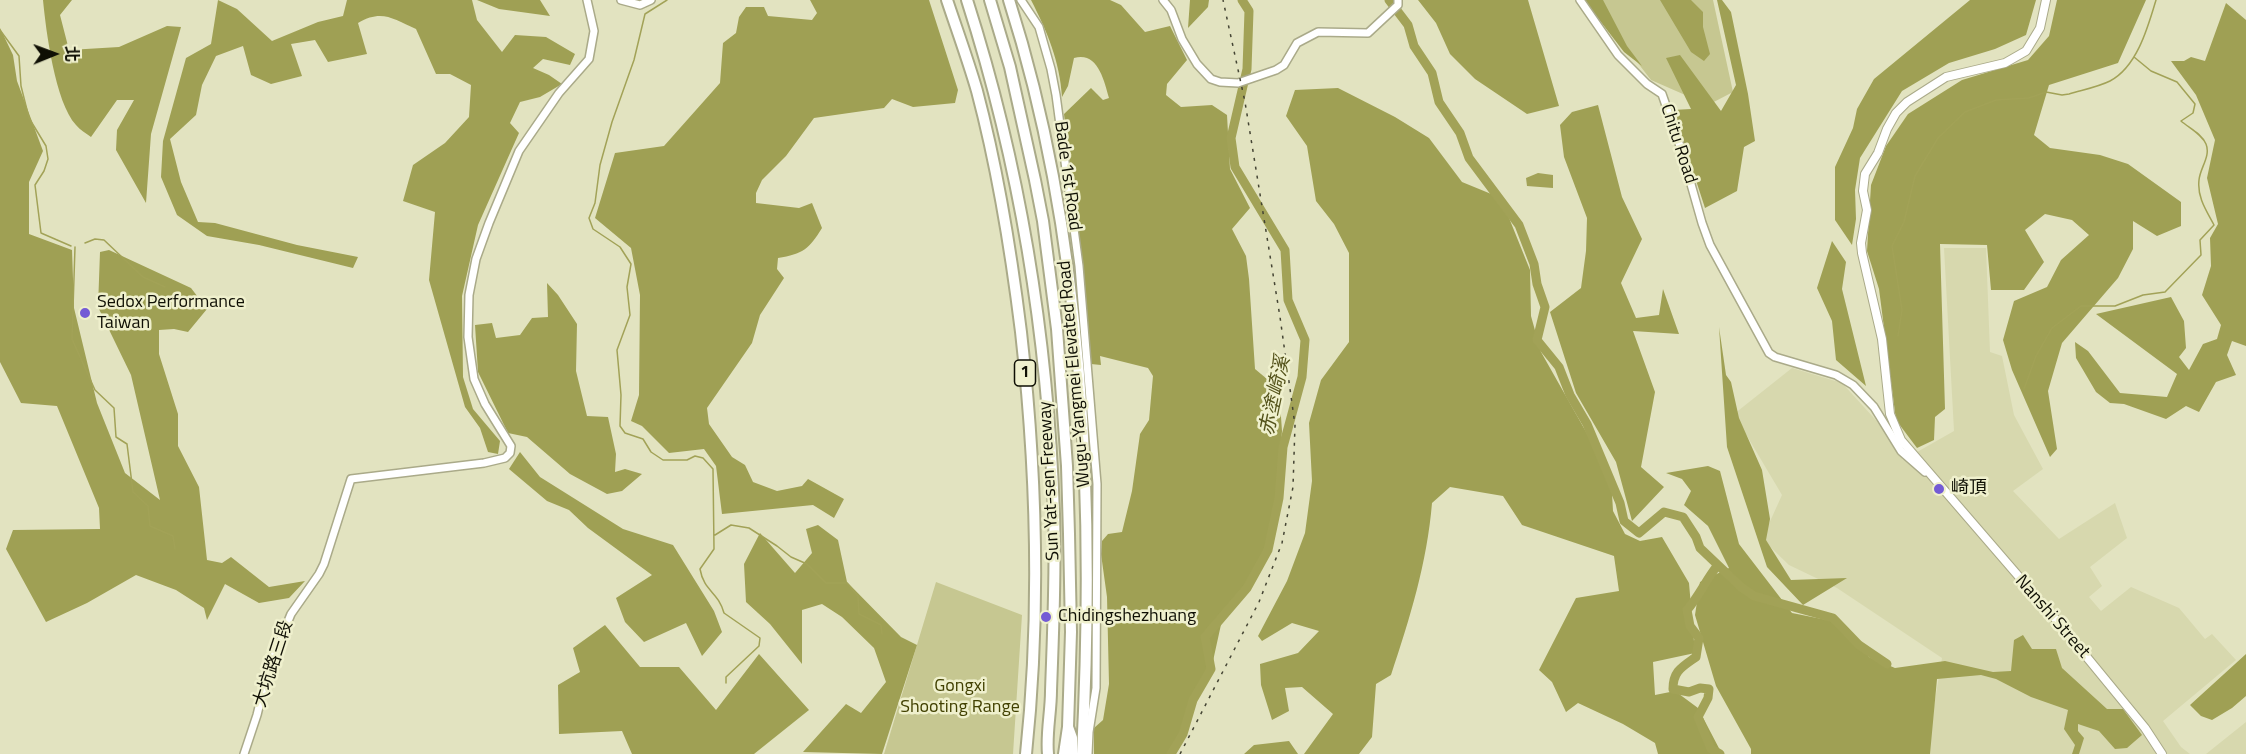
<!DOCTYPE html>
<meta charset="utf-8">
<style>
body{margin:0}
#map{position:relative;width:2246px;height:754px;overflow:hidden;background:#e2e3c0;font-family:"Titillium Web","Noto Sans TC",sans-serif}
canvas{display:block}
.north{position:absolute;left:24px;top:24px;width:60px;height:60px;-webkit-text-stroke:4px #eff0cd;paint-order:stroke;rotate:89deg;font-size:16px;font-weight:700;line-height:24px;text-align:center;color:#0f0f04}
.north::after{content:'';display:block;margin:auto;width:21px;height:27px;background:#0f0f04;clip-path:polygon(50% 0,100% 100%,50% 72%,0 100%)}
</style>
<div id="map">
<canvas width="2246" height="754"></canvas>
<div class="north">北</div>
</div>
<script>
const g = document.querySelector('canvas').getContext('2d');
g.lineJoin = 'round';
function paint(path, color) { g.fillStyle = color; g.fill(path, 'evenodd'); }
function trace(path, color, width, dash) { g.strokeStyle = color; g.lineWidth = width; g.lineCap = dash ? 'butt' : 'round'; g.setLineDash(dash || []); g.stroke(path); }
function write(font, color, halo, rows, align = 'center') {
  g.font = font + ' "Titillium Web","Noto Sans TC",sans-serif'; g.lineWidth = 5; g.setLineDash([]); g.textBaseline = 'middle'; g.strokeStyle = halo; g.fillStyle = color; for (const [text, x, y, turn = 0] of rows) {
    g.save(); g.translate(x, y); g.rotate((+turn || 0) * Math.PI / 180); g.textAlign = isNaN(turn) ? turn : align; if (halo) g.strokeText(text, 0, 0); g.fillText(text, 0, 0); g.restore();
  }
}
paint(new Path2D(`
 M1944 248H1986L1990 352 2002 356 2014 415 2043 469 2013 491 2059 539 2115 503 2127 538 2090 567 2102 586 2089 597 2101 611 2131 587 2179 608 2205 639 2212 634 2236 660 2163 721 2181 747 2190 754H1926L1942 658 1837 588 1789 565 1762 539 1782 495 1734 414 1792 368 1842 383 1884 429 1903 460 1954 431Z
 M2246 722V754H2206Z`), '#d7d8ae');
paint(new Path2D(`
 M1601 0H1713L1733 92 1708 105 1651 80 1624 45Z
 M936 582 1022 615 1013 754H884Z`), '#c6c791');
paint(new Path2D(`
 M43 0H72L60 15 69 50 119 47 167 26 181 27 151 134 146 203 116 150 117 130 134 100H117L91 137C86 133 80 130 76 125 55 102 46 31 43 0Z
 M218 0 237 9 272 41 318 22 343 16 347 0H472L477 20 502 52 515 35 546 37 575 54 570 65 543 59 533 68 549 75 562 84 540 97 520 102 510 123 519 133 478 225 462 296 463 377 473 409 500 441 498 454 488 452 480 428 465 407 429 280 435 212 403 201 413 165 445 143 469 117 471 85 450 74H436L416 29C393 19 382 9 358 23L367 54 328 62 315 40 291 44 302 76 271 84 251 75 243 46 216 56 202 85 196 115 170 139 181 182 198 222 215 223 297 245 358 257 353 268 259 245 207 236 177 215 161 177 163 141 186 58 211 44Z
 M477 0H540L550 16 499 9Z
 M810 0H929L958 90 955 103 913 107 892 99 884 108 814 118 786 156 762 180 756 193V203L799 208 812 203 822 228C809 249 803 254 778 258L777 269 784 278 760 315 752 343 707 408 709 424 732 457 745 465 753 482 777 491 802 486 808 479 844 499 834 518 813 505 722 514 716 466 704 449 669 453 642 426 631 421 639 395 640 295 631 248 595 218 615 153 664 146 720 83 723 43 736 33 739 17 746 7H764L768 16 812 20 817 13Z
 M1031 0H1110L1121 5 1145 32 1170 26 1187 60 1167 84 1166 95 1181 107 1212 105 1227 115 1230 169 1250 208 1232 229 1246 256 1249 279 1255 369 1279 389 1282 431 1276 502 1261 566 1222 620 1213 661 1183 728 1174 754H1094V728L1103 720 1109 684 1107 597 1101 554 1102 541 1108 534 1122 532 1132 491 1140 434 1149 420 1153 376 1148 368 1100 356 1101 365 1091 364 1079 239 1064 114 1091 88 1103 100 1109 98C1104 79 1097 51 1074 58L1068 86 1062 97C1060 62 1047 31 1031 0Z
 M1190 0H1209L1208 7 1188 28Z
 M1418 0H1528L1559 106 1527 114 1475 79 1450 54 1436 23Z
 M1584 0H1603L1627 46 1642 66 1624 52Z
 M1717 0H1722L1731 12 1748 94 1755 141 1744 147 1737 191 1705 208 1673 110 1691 109 1666 58 1680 55 1721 111 1736 85Z
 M1970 0H2036L2026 35 1995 49 1949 63 1902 91 1860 158 1855 190 1856 219 1852 245 1835 220V167L1853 128 1857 109 1874 79Z
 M2057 0H2146L2118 63 2049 85 2034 135 2050 148 2100 155 2128 164 2181 202V226L2157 236 2133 221V249L2118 278 2062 343 2048 391 2057 449 2050 457 2012 370 2003 340 2014 301 2047 287 2061 260 2089 235 2072 220 2045 214 2025 230 2044 262 2024 290H1991L1987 245 1940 244 1945 409 1935 417 1934 440 1917 448 1896 420 1879 289 1867 251 1871 185 1886 146 1908 114 1962 80 2028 60 2049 36Z
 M2226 3 2246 20V346L2232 341 2227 355 2236 375 2216 382 2199 412 2186 406 2166 419 2124 404 2110 403 2096 392 2076 358 2075 342 2088 351 2120 393 2167 397 2177 374 2096 314 2171 297 2184 321 2186 348 2179 357 2189 370 2203 344 2217 339 2221 325 2202 295 2211 266 2210 238 2218 224 2207 178 2215 140 2196 95 2171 61H2184L2191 57 2205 61Z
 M0 28 13 55 17 81 43 151 29 182V234L72 250 74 308 97 403 125 473 160 500 131 375 98 307 100 252 109 250 191 288 207 309 188 332 174 329 159 330V354L178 414V446L199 487 207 560 222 563 231 557 269 587 305 581 289 598 259 603 225 584 207 620 204 608 176 590 136 575 87 603 46 622 6 549 13 530 100 529 99 508 57 406 21 403 0 362Z
 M1338 88 1395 117 1429 138 1462 182 1501 198 1530 270 1531 316 1541 352 1611 476 1613 511 1625 534 1640 541 1662 537 1689 583 1695 653 1653 662 1655 695 1675 691 1698 708 1722 754H1658L1655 743 1623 724 1578 703 1566 712 1552 682 1539 670 1576 598 1619 591 1614 556 1522 525 1503 496 1450 487 1432 503C1427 563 1410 618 1391 675L1376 684 1372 737 1359 754H1304L1333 714 1302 687 1285 688 1289 711 1272 720 1261 685 1260 664 1298 653 1319 631 1292 623 1262 641 1258 636 1287 581 1305 533 1312 481 1309 423 1321 380 1349 342V253L1334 224 1316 201 1307 146 1286 116 1295 90Z
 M1598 105 1622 197 1642 239 1621 283 1636 318 1659 315 1663 289 1679 334 1633 331 1655 392 1641 467 1664 487 1632 521 1616 462 1576 393 1550 312 1581 288 1586 251 1587 218 1564 157 1560 125 1572 112Z
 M1832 241 1846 262 1842 289 1866 386 1836 360 1832 321 1817 288Z
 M547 283 558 295 577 324 576 371 587 416 608 417 616 454 615 472 625 469 642 474 622 491 607 494 570 474 527 437 508 433 478 372 475 325 492 323 496 338 520 335 532 318 548 317Z
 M1719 327 1726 375 1731 382 1739 418 1762 470 1770 519 1766 540 1791 580 1847 578 1803 605 1767 567 1727 447Z
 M520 452 540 477 623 529 673 545 714 611 722 632 702 656 686 623 644 642 625 622 616 598 652 575 588 528 569 510 547 501 509 469Z
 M1708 466 1720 471 1739 544 1792 613 1832 621 1869 657 1895 668 1945 661 1993 672 2011 671 2014 640 2023 635 2032 649H2056L2062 668 2107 709H2123L2142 735 2127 748 2115 749 2099 731 2078 724V731L2084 738 2079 754H2072L2075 745 2064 729 2068 710 2031 697 1996 679 1981 675 1937 679 1930 754H1751V749L1716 686 1695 615 1700 582 1729 568 1708 526 1684 505 1691 491 1682 479 1666 473Z
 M818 525 838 540 847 582 901 637 917 645 882 754 803 752 846 704 861 713 886 682 874 648 842 617 822 604 802 610V664L770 624 746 602 744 564 760 533 795 573 812 553 806 529Z
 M605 625 640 667H679L716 710 759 654 809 710 754 754H632L622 731 559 734 558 685 580 672 573 648Z
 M2246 654V696L2232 708 2212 720 2201 716 2190 705Z
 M1289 741 1298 754H1244L1254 745Z`), '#9fa054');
paint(new Path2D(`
 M1660 0H1691L1703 12V27L1710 54 1704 61 1691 52Z
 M1538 173 1553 175V188L1527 186 1526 178Z`), '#a2a257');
trace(new Path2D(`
 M667 0 645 14 634 60 612 122 600 165 595 203 589 218 593 229 620 247 631 264 627 287 630 315 617 350 621 395 620 426 625 433 643 439 651 452 663 460H687L695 456 703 458 713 469 714 549 700 569C704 592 718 591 724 613L760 638 759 646 726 677V683
 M0 30 19 56 21 86 29 118 46 146 48 159 44 171 35 185 41 233 71 246
 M85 243 95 239 104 240 143 277 165 287
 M75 247 72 339 95 390 114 408 116 437 127 444 133 492 148 506 150 526 173 536 175 549
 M1898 336 1902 310 1892 246 1904 222 1915 176 1938 138 1965 112 1996 100 2029 98 2046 92 2062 95 2069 94C2082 90 2098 87 2110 81 2137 67 2148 27 2156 0
 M2024 389 2036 356 2052 328 2081 306H2115L2143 295 2165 292 2201 255 2200 240 2214 225C2206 210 2197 197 2199 180 2200 168 2211 156 2206 144 2201 133 2189 128 2181 121L2193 113 2195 104 2177 82 2151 71 2134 57
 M715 535 731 525 749 528 777 546 791 557 807 564 826 583H847L858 596 859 614 881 625 882 634`), '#a2a257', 1.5);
trace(new Path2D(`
 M1389 0 1408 25 1414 46 1432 73 1439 102 1460 133 1469 158 1519 225 1534 264 1537 284 1545 307 1537 340 1559 367 1570 395 1587 424 1620 503 1624 521 1639 533 1664 512 1683 517 1696 537 1700 548 1741 587 1754 596 1833 618 1859 645 1887 664
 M1717 566C1706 580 1699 596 1687 610L1690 626 1699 638 1696 657C1682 667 1673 671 1673 689L1689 692 1700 688 1709 689 1708 698 1698 717 1711 749 1720 754
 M1171 754 1183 734 1193 700 1211 669 1205 637 1247 588 1268 550 1279 498 1283 447 1302 377 1305 340 1288 300 1285 250 1235 167 1231 138 1247 69 1249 11 1242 0`), '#a2a257', 9);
const tertiary = new Path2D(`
 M621 0 640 5 651 0
 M1021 0 1039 27 1051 69 1056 95 1079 266 1097 484 1096 688 1089 732 1088 754
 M1163 0 1171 10 1182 39 1197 64 1211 79 1220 82 1238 83 1276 70 1284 65 1297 43 1318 32 1368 33 1398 5V0
 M1580 0 1618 55 1647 84 1662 94 1681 149 1702 223 1710 245 1769 353 1775 357 1836 375 1853 385 1874 407 1901 451 1925 472
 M244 754 257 715 268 670 291 614 319 574 324 564 351 479 484 463 505 458 510 453 511 446 485 404 474 379 468 337 469 295 476 259 489 223 519 151 559 93 589 59 594 31 587 0`);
const secondary = new Path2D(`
 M2046 0 2040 28 2026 51 2005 63 1946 77 1907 102 1896 113 1887 129 1878 153 1865 174 1863 191 1867 210 1861 243 1862 253 1882 339 1890 414 1901 440 2058 622 2145 728 2162 754`);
const motorway = new Path2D(`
 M947 0C957 30 968 60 977 91 998 170 1011 251 1021 332 1037 474 1041 612 1026 754
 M967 0C1020 165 1048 340 1054 514 1056 573 1053 632 1051 691 1051 712 1046 733 1048 754
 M990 0 1010 67 1035 180 1043 221 1057 329 1067 466 1069 534 1071 632 1068 727 1064 754
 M1009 0C1085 238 1095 506 1082 754
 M1068 727 1072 738V754`);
trace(tertiary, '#aaaa89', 10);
trace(secondary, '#aaaa89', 10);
trace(motorway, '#aaaa89', 14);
trace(tertiary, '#fff', 7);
trace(secondary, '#fff', 8);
trace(motorway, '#fff', 10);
trace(new Path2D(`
 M1180 754 1259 602 1282 543 1293 487 1295 425 1280 317 1245 102 1223 0`), '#443', 1.5, [3, 6]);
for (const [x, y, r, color] of [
 [85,313,6,"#745bd5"],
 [1939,489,6,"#745bd5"],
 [1046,617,6,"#745bd5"]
]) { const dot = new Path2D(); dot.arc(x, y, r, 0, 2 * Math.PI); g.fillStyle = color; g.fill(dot); trace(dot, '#eff0cd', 2); }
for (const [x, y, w] of [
 [1025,373,21]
]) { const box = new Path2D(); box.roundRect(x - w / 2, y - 13, w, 26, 4.5); g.fillStyle = '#eff0cd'; g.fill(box); trace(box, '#0f0f04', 1.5); }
write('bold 16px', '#0f0f04', null, [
 ["1",1025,373]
]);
write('18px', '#0f0f04', '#eff0cd', [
 ["Chitu Road",1678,144,72],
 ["Bade 1st Road",1067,176,82],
 ["Wugu-Yangmei Elevated Road",1075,374,-95],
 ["Sun Yat-sen Freeway",1050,481,-93],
 ["Nanshi Street",2052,617,49],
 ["大坑路三段",274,664,-72]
]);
write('18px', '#0f0f04', '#eff0cd', [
 ["Sedox Performance",97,303],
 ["Taiwan",97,324],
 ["崎頂",1951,489],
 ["Chidingshezhuang",1058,617]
], 'left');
write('18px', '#414001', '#eff0cd', [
 ["Gongxi",960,687],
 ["Shooting Range",960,708]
]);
write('italic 20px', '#55541c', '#eff0cd', [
 ["赤塗崎溪",1276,396,-78]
]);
</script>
